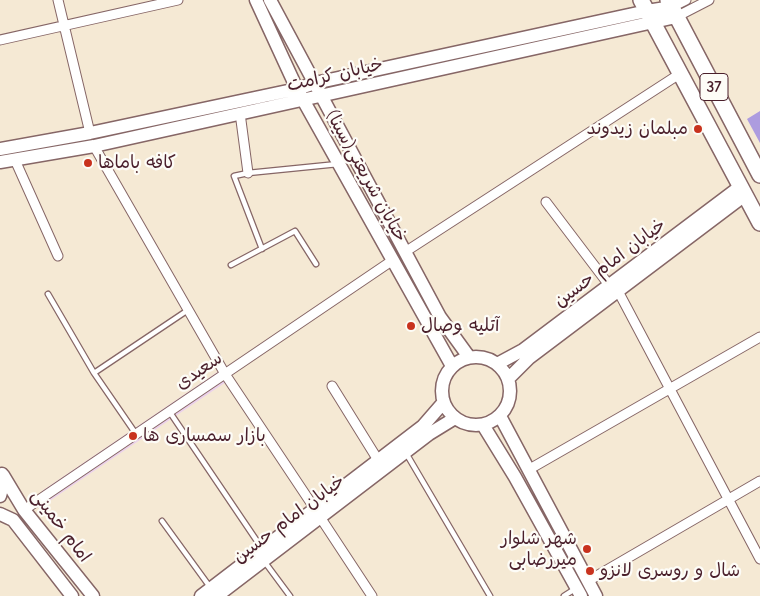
<!DOCTYPE html>
<meta charset="utf-8">
<style>
body{margin:0}
canvas{display:block;background:#f5e9d4}
</style>
<canvas width="760" height="596"></canvas>
<script>
const g = document.querySelector('canvas').getContext('2d');
g.lineJoin = 'round';
function paint(path, color) { g.fillStyle = color; g.fill(path, 'evenodd'); }
function trace(path, color, width, dash) { g.strokeStyle = color; g.lineWidth = width; g.lineCap = dash ? 'butt' : 'round'; g.setLineDash(dash || []); g.stroke(path); }
function write(font, color, halo, rows, align = 'center') {
  g.font = font + ' "Comic Neue","Playpen Sans Arabic",sans-serif'; g.lineWidth = 4.5; g.setLineDash([]); g.textBaseline = 'middle'; g.strokeStyle = halo; g.fillStyle = color; for (const [text, x, y, turn = 0] of rows) {
    g.save(); g.translate(x, y); g.rotate((+turn || 0) * Math.PI / 180); g.textAlign = isNaN(turn) ? turn : align; if (halo) g.strokeText(text, 0, 0); g.fillText(text, 0, 0); g.restore();
  }
}
paint(new Path2D(`
 M219 371 226 382 48 502 42 491Z`), '#ebd1eb');
paint(new Path2D(`
 M760 111V143L747 119Z`), '#ad9cdf');
const service = new Path2D(`
 M262 249 234 176 248 173 338 164
 M231 265 295 231 316 264
 M48 294 94 373 136 434
 M94 373 188 310
 M169 411 261 547
 M406 453 490 596
 M162 521 210 587
 M264 561 290 596
 M564 596 575 589`);
const minor = new Path2D(`
 M58 0 90 133
 M672 7 686 0
 M676 17 709 0
 M0 40 178 0
 M240 113 248 173
 M94 146 225 374 315 509
 M15 160 58 256
 M546 202 609 285
 M405 252 681 73
 M618 291 760 559
 M332 386 378 460
 M528 470 760 337
 M24 510 393 260
 M320 517 372 596
 M588 581 760 481`);
const secondary = new Path2D(`
 M256 0 297 89 452 366
 M270 0 440 317 469 357
 M0 149 90 133 297 89 315 83 647 11 672 7
 M0 162 94 146 676 17
 M442 391a34 34 0 1 1 68 0a34 34 0 1 1-68 0Z
 M497 364 523 350 741 186
 M508 379 529 358 745 195
 M500 416 596 596
 M483 425 515 477 581 596
 M3 475 24 510 93 596
 M0 496 3 485 2 474
 M0 514 13 520 72 596
 M201 596 423 426 443 403
 M217 596 429 434 455 418`);
const primary = new Path2D(`
 M641 0 760 223
 M668 0 760 175`);
trace(service, '#866666', 7);
trace(minor, '#866666', 11);
trace(secondary, '#866666', 15);
trace(primary, '#866666', 18);
trace(service, '#fff', 4.5);
trace(minor, '#fff', 9);
trace(secondary, '#fff', 12);
trace(primary, '#fff', 15);
for (const [x, y, r, color] of [
 [698,129,5,"#c8321e"],
 [88,163,5,"#c8321e"],
 [411,326,5,"#c8321e"],
 [133,436,5,"#c8321e"],
 [587,549,5,"#c8321e"],
 [590,571,5,"#c8321e"]
]) { const dot = new Path2D(); dot.arc(x, y, r, 0, 2 * Math.PI); g.fillStyle = color; g.fill(dot); trace(dot, '#fdfcf7', 2); }
for (const [x, y, w] of [
 [714,87,28]
]) { const box = new Path2D(); box.roundRect(x - w / 2, y - 13.5, w, 27, 4); g.fillStyle = '#fdfcf7'; g.fill(box); trace(box, '#4a1f2b', 1); }
write('bold 16px', '#4a1f2b', null, [
 ["37",714,87]
]);
write('18px', '#4a1f2b', '#fdfcf7', [
 ["خیابان کرامت",335,75,-13],
 ["خیابان شریعتی(سینا)",366,176,61],
 ["خیابان امام حسین",610,263,-37],
 ["سعیدی",199,371,-34],
 ["خیابان امام حسین",289,519,-37],
 ["امام خمینی",61,526,53]
]);
write('18px', '#4a1f2b', '#fdfcf7', [
 ["مبلمان زیدوند",688,129,"right"],
 ["کافه باماها",98,163],
 ["آتلیه وصال",421,326],
 ["بازار سمساری ها",143,436],
 ["شهر شلوار",577,539,"right"],
 ["میررضابی",577,560,"right"],
 ["شال و روسری لانزو",600,571]
], 'left');
</script>
